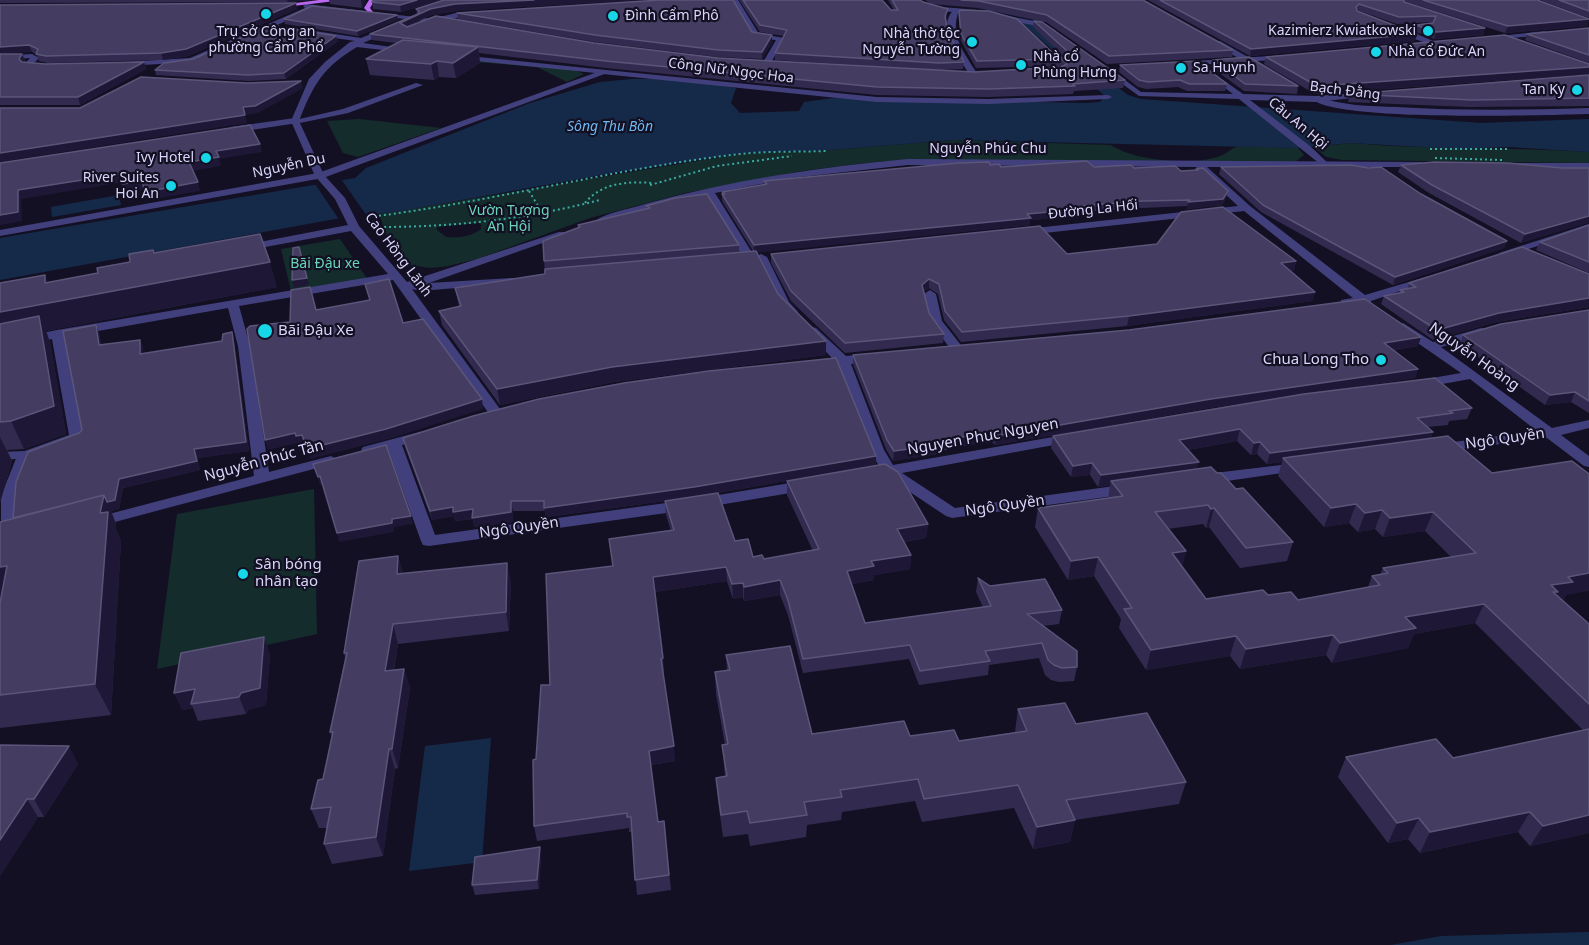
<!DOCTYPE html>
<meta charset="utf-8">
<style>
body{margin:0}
canvas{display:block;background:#131023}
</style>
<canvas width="1589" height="945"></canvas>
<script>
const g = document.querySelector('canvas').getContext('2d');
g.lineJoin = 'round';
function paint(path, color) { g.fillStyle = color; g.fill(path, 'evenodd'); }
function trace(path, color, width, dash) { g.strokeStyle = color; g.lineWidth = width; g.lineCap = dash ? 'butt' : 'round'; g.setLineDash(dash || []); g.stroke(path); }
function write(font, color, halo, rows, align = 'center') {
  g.font = font + ' "Noto Sans",sans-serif'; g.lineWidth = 4.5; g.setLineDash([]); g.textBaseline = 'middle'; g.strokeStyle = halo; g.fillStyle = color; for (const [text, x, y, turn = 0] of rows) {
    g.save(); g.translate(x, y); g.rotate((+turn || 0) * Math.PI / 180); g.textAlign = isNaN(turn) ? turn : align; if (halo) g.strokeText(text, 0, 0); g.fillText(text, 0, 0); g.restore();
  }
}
paint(new Path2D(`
 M408 54 572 69 584 74 567 82 537 67 404 56Z
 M359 119 441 128 358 157 343 153 327 121Z
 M953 140 1111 145C1134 161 1193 166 1220 156 1226 154 1231 149 1236 147 1246 144 1285 148 1298 148L1304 155 1295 162 885 161 849 165 802 171 685 193 590 218 477 259 448 266 430 268 397 263 379 214 745 153 831 150ZM479 223 481 224V229C471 237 458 238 446 237L437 230V227Z
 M1351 143C1430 150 1509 147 1589 152V163L1342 160 1326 157 1314 147Z
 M340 239 368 280 291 291 281 249Z
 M314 489 317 634 157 669 177 514Z`), '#142c2b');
paint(new Path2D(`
 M983 6 1061 11 1037 26 1128 95 1141 99 1481 123 1589 119V152L1509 147 1458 149 1351 143 1297 148 953 140 831 150 745 153 607 174 400 211 335 219 0 280V238L355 178 366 168 530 103 600 82 631 79H679L736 88 731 103 740 113 799 111 804 102 833 98 1087 103 1100 102 1105 96 1022 23 1034 20 978 8Z
 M119 195 121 205 52 217 51 207Z
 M491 738 482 862 409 871 425 746Z
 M1589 932V945H1391L1441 936Z`), '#152a49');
paint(new Path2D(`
 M341 179 367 216 340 221 315 184Z`), '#131023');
trace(new Path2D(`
 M1430 149H1509
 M1435 158 1502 160
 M650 185 717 166 792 156
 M529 191 547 221
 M585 203C601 183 628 181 652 183
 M369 217C493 202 615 168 740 154 768 151 798 152 827 151
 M379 227C455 227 526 219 600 200`), '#3aaba2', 2, [2, 3]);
paint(new Path2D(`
 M956 8 959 10C949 37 965 53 978 75L977 77H971C961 60 933 25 956 8Z
 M1394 27H1400L1438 43 1431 45 1394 31Z
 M1545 31 1548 35 1486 40 1482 38Z
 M1285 55H1288V59L1181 66 1177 64 1181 62Z
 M1109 68 1141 92 1233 94 1209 76V72H1212L1243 94 1316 96 1370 92 1374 94 1370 96 1316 102 1250 100 1310 146 1330 165 1325 168 1239 99 1139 96 1106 72 1105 70Z
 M606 70 877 97 988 99 1108 95 1112 97 1108 99 988 104 877 102 603 74V70Z
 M416 83 423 85 348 113 295 124 291 121 343 109Z
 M930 290 936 294 942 321 964 349 963 352H953L930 322 924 294Z
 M26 451 31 452 33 455 31 458 0 460V452Z`), '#41407d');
paint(new Path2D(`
 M732 0H738L759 34 785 38 769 66 762 64 776 40 754 38Z
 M914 0H921L930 6 978 10 1044 23 1056 31 1052 33 1042 27 978 14 928 10Z
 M306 4 432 19 456 13 476 11 479 13 423 25 419 23 424 21 313 9 194 62 125 66 121 64 125 62 190 58 305 8 303 6Z
 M390 26 393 30 363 43 406 49H409V53L357 47C323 67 313 85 299 121L324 175 345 198 359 226 407 282 559 232H567L568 234 429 283 512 278 516 279V283L420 291 412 289 500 409 502 412 500 415H490L393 280 239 306 250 346 269 472 331 456 338 460 336 463 96 527 90 525 88 522 90 519 254 476 238 346 228 308 64 337 84 437 82 440 30 459 17 496 15 540 7 545 1 544V496L17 456 19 453 69 435 52 339 0 350V342L57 330 388 274 351 231 244 251 238 248 244 245 348 225 335 199 315 176 291 121 309 79 325 62 350 42 355 41 315 35V31L361 38Z
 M1214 41H1220L1253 60 1246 62 1214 45Z
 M32 54 39 58 34 63 47 64V68L25 67 24 65 30 58 0 60V56Z
 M459 55 606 70 610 72 606 74 456 59 455 57Z
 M908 159 1421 162 1424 163V167H1207L1250 206 1365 295 1429 276 1435 279 1371 301 1370 305 1341 306V300L1353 298 1244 211 1026 235 1021 232 1026 229 1238 206 1196 167 908 165 791 178 715 193 756 259 750 262 744 259 706 195 599 225 594 222C606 212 630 209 645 204 732 180 819 167 908 159Z
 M1517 163H1589V169L1514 168V164Z
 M1589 224V230L1509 255 1505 256 1499 253Z
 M761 254 767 257 789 302 798 312 796 315H788L778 304 755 257Z
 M1403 323 1433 342 1481 328 1485 329 1487 332 1485 335 1441 347 1552 428 1589 420V428L1561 435 1589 456V467L1584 466 1547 438 1438 452 1433 451 1431 448 1433 445 1438 444 1537 431 1470 379 1420 388 1415 387 1413 384 1415 381 1461 373 1399 330 1397 327Z
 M812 327 816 328 846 356 871 354 877 358 871 362 851 364 884 450 893 465 1070 434 1077 438 1070 442 902 473 955 508 1129 484 1137 489 1129 494 952 518 946 516 886 476H871L868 473 871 470 880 468 870 450 838 365 818 367 811 363 813 360 832 358 806 331Z
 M423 431 430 435 428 438 402 445 435 535 695 499 808 480 816 485 808 490 695 509 429 546 423 545 421 541 388 449 368 454 361 450 363 447Z
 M1298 463 1305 467 1303 470 1206 484 1198 479 1206 474Z`), '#41407d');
paint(new Path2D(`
 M603 70 610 72 323 178 0 236V230L318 173Z
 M1316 96C1342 106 1369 106 1397 107 1461 111 1525 110 1589 108V114C1546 115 1336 122 1312 99Z
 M295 118 299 121 298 123 231 133 227 130 231 127Z`), '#41407d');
paint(new Path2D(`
 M319 0H344L276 8 273 6Z
 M369 0H375L370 8 373 12 370 14 364 8Z`), '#bb68f1');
paint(new Path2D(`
 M0 0H312L288 2 0 3Z
 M329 0H366L362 8 330 4Z
 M439 0 401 12 373 9 372 2Z
 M739 0H882L891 10H894L888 0H920L947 15 946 19 948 33 964 62 963 69 938 70 775 60V53L784 36 760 32Z
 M925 0H1143L1233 50 1232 57 1107 64 1046 22 978 8 931 4Z
 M1148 0H1537L1588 26 1505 33 1404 1V2L1485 28 1483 35 1434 39 1414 31 1416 25 1433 22 1397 24 1357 10V11L1417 34 1415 41 1250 56Z
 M1540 0H1589V18Z
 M0 5 297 9 188 56 163 60 48 63 39 61 36 54 32 52Z
 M416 9 456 11 431 15 406 27 594 43 718 58 974 72 1061 67 1060 66 976 68 961 41 959 19V13L1057 57 1066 58 1033 27 1034 21 1125 80 1123 88 1074 91 1073 94 988 97 877 95 606 68 479 53 480 63 456 78 439 77 434 80 370 75 366 59 396 43 372 40 370 34 417 14Z
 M457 13 752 32 772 42 762 59 718 57 595 42 458 19Z
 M397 15 398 20 358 36 285 24 284 19Z
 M1589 28V63L1525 40 1527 34Z
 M338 41 286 79 249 81 156 75 155 70 193 59Z
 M0 54H22L25 61 24 62 45 64 144 62 146 69 80 105H0Z
 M1266 57 1589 64V74L1315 94 1264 64Z
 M1213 60 1298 86 1297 94 1244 91 1211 67Z
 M1120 65 1227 84 1225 91H1187L1178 87 1146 89 1138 87 1119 72Z
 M1589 75V106L1469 107 1348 102 1350 94Z
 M990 165 1001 167 1134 168 1181 171 1196 170V169L1226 198 1222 205 1187 209 1188 206 1141 208 1082 212V216L1030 220V225L757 252 778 294 826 341V355L614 382 500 405 442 325 439 311 459 307 455 288 545 274 544 261 578 228V225L646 209V206L739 245V252L753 251 722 201V192L764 185V181Z
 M1401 165 1562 168 1521 243 1429 193 1398 172Z
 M1221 167 1368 168 1421 194 1507 241 1504 248 1393 285 1261 212 1219 174Z
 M1589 225V273L1536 250 1540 242Z
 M153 250 154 253 277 287 46 331 50 342 66 434 24 449 7 450 12 461 0 503V283L48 282 98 273 130 262Z
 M771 254H1067L1296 261 1294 270 1290 271 1315 292 1312 301 1127 326 961 342 944 320 938 294 929 288 924 292 929 313 944 334 943 343 845 353 791 301 771 263Z
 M1589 274V307L1496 322 1433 340 1381 304 1384 296 1399 293 1400 290 1408 289 1409 283Z
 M1589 310V413L1571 402 1545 405 1460 344 1463 335Z
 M96 325 99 333 101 345 140 340 143 348V354L222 341 232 332 234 341 249 451 197 458 200 470 123 488 119 509 111 511 116 524V529L121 541 111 715 0 728V603L13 518 82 430Z
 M1418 346 1393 350 1418 369 1415 378 1209 408 995 445 992 442 947 448V450L937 451V454L893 461 886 449 853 364V355Z
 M1472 408 1467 419 1449 421 1448 425 1428 427 1433 432 1430 439 1566 595 1563 601 1589 624V833L1530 846 1518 832 1420 853 1408 839 1388 843 1338 777 1346 757 1453 758 1583 730 1475 623 1414 634 1408 648 1332 663 1326 655 1240 669 1230 656 1146 670 1119 628 1121 619 1094 576 1068 580 1035 527 1038 508 1108 499 1110 485 1098 487 1090 475 1071 477 1051 448 1053 436ZM1237 441 1251 455 1257 454 1267 464 1282 462 1278 476 1324 527 1349 523 1358 532 1375 529 1383 537 1425 531 1451 557 1383 568 1380 575 1372 576 1368 587 1298 600 1268 595 1206 599 1182 566 1186 551 1168 529 1203 524 1206 528 1209 527 1240 568 1287 561 1293 542 1236 489 1217 473 1197 469 1188 450Z
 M403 438 876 456V465L695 497 546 517 545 511H513V522L474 527 473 519 455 521 454 516 432 520 405 447Z
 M787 481 928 524 926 538 904 542 911 555 910 569 874 575V580L852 584 865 623 983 607 976 592 978 578 990 586 1062 610 1059 624 1043 626 1077 667 1074 681 1059 682 1051 680 1045 675 1039 658 989 665 988 675 919 685 909 659 803 673 788 615 780 595 744 601 743 597 733 599 727 581 655 592 663 658 664 673H663L675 761 651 765 658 822 664 821 671 890 637 895 632 832H629V828L537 841 534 826 536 759 550 685 613 566 609 539 671 531 666 515 665 501 735 541 753 557 764 559 813 551 787 495Z
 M398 556 403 574 511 581 509 631 398 644 394 670 404 669 410 688 398 768 395 769 383 856 332 864 324 844 327 828H319L311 809 323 779 332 737 330 732 345 658 344 653Z
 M270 654 266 705 248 710 246 714 198 721 193 708 182 710Z
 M726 655 812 734 910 736 959 741 1015 732 1018 709 1076 724 1186 782 1179 804 1075 820 1070 842 1033 849 1014 808 922 822 915 801 842 812 841 820 807 825 806 837 750 846 748 834 723 837 718 801 716 778 725 777 722 745H725L716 694 715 672 727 670Z
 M0 745 78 764 44 817H38L0 876Z
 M541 856 539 889 475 895 472 885Z`), '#322b4f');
paint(new Path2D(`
 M287 0H312L288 2Z
 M361 0H366L362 8 361 1Z
 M417 0H439L401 12 400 5Z
 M534 0H646L456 11 431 15 401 29 400 23 430 9 455 4Z
 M296 3 297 9 188 56 163 60 161 53Z
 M397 15 398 20 358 36 357 31Z
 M1589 19 1588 26 1505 33 1508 26Z
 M1485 28 1483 35 1434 39 1436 32Z
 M1417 34 1415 41 1250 56 1251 49Z
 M772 35V42L762 59V52Z
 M336 36 338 41 286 79 284 73Z
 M29 45 32 52 0 54V47Z
 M478 47 480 63 456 78 453 63Z
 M22 54 25 61 22 66 19 59Z
 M437 61 439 77 434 80 431 64Z
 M144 62 146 69 80 105 78 97Z
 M1589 67V74L1315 94 1317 86Z
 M301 81 303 88 258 113 245 115 247 123 0 162V153L243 107Z
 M260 144 262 152 219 159 221 166 192 171 189 162 216 151Z
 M121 174 124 182 21 199 22 221 0 225V215L18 190Z
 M142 181 145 189 125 193 122 184Z
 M198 182 200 191 148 200 145 192Z
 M1228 191 1226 198 1222 205 1187 209 1188 202Z
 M1083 209 1082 216 1030 220V225L754 253V245L1027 214Z
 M1589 216V223L1521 243 1525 234Z
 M1507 241 1504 248 1393 285 1395 277Z
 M1296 261 1294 270 1279 272 1281 263Z
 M270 262 277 287 46 331 50 342 66 434 24 449 11 421 0 340V312L45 283V275L56 300Z
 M307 278 309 285 294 288 292 280Z
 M929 279V288L922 294V285Z
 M1315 292 1312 301 1127 326 1129 316Z
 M1589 298V307L1496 322 1433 340 1437 330 1499 313Z
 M96 325 99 333 102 353 99 345Z
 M232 332 234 341 249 451 197 458 200 470 123 488 119 509 111 511 116 524V529L121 541 111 715 17 536 104 495 119 479 194 449Z
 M1421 337 1418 346 1381 351 1384 343Z
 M140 340 143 348V362L140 354Z
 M826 341V355L614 382 500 405 497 389 612 367Z
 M1418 369 1415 378 1209 408 995 445 996 436 1211 399Z
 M1575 392 1571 402 1545 405 1550 395Z
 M482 399 483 409 388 439 310 459 307 449Z
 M1240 429 1237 441 1176 452 1179 440Z
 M1433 432 1428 443 1283 458 1282 462 1267 464 1270 453Z
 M295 433 298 443 268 450 265 440Z
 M993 433 992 442 947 448 948 441 947 439Z
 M302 435 305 445 299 446 296 436Z
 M0 437 12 461 0 503Z
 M1260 442 1257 454 1251 455 1254 443Z
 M938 445 937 454 893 461 894 451Z
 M876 456V465L695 497 546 517 544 508Z
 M1199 462 1196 474 1111 481 1110 485 1098 487 1101 475Z
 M1092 463 1090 475 1071 477 1073 466Z
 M320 476 323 484 320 485 318 477Z
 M511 501 513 511V522L474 527 473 519 455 521 454 516 432 520 430 511 453 507Z
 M1356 504 1349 523 1324 527 1331 508Z
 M1214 508 1209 527 1206 528 1211 509Z
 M1382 510 1375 529 1358 532 1365 513Z
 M1433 512 1425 531 1383 537 1390 518Z
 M411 516 413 524 394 527V532L339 542 337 533 392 519Z
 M928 524 926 538 897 543V529Z
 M1186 551 1181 571 1172 553Z
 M911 555 910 569 874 575V580L847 585V571L871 561Z
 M398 556 403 574H397Z
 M1098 557 1094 576 1068 580 1071 561Z
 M507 563 511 581 509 631 506 612Z
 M7 566 0 601V567Z
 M726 567 727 581 654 592 653 577Z
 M1589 573V591L1566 595 1563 601 1552 603 1551 585 1568 577Z
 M780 580V595L744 601V587Z
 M743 583V597L733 599 732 584Z
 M1484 604 1475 623 1414 634 1408 648 1332 663 1340 643 1405 617Z
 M393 624 398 644 390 690 385 671Z
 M1333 635 1326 655 1240 669 1246 649Z
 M1236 636 1230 656 1146 670 1151 650Z
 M264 637 270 654 266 705 248 710 246 714 239 697Z
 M404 669 410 688 398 768 392 749Z
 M195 689 191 704 193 708 182 710 174 693Z
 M69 746 78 764 44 817 34 799Z
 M674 746 675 761 650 765 649 751Z
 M389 749 395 769 383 856 376 837Z
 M27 799 38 817 0 876V840Z
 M1530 812 1518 832 1420 853 1430 832Z
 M1589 815V833L1530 846 1543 826Z
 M1419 818 1408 839 1388 843 1397 823Z
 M1075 820 1070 842 1033 849 1037 827Z
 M540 847 541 856 539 889 537 880Z`), '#1e1836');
const building = new Path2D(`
 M373 0H417L400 5 372 2Z
 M444 0H534L455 4 430 9 400 23 407 27 436 16 594 43 718 58 974 72 1061 67 1067 64 1061 59 977 61 961 34 959 13 960 10 989 11 1017 19 1057 57 1067 58 1066 50 1034 21 1042 22 1125 80 1072 84 1075 86 989 89 877 87 606 61 370 34 418 14 419 11 416 9Z
 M660 0H733L752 32 772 35 762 52 718 50 595 35 457 13Z
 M743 0H882L891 10H898L892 0H920L923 2 948 9 945 16 948 33 964 62 939 63 775 53 787 30 760 25Z
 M961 0H1143L1233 50 1109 56 1047 15 979 1Z
 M1160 0H1404V2L1485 28 1436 32 1416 25 1433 23 1436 16 1399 17 1359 4 1356 7 1357 11 1417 34 1251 49Z
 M1423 0H1537L1589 19 1508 26Z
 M1559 0H1589V11Z
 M296 3 186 49 161 53 46 56 36 54 38 49 29 45 0 47V5Z
 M312 6 397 15 357 31 284 19Z
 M270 25 336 36 284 73 248 75 155 70 164 63 193 59Z
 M1589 28V55L1527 34Z
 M1505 35 1589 64V67L1317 86 1266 57Z
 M403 40 478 47 453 63 437 61 431 64 366 59Z
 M0 54H22L19 59 22 62 45 64 144 62 78 97H0Z
 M1249 57 1298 86 1245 84 1213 60Z
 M1197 61 1227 84H1189L1180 80 1148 82 1139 80 1120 65Z
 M1589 75V98L1472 100 1350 94Z
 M141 77 247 83 301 81 255 106 243 107 245 115 0 153V108H80Z
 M250 125 260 144 216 151 219 157 189 162 198 182 145 192 142 181 122 184 121 174 18 190V212L0 215V163Z
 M1087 161 1094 167 1131 165 1134 168 1175 166 1181 171 1198 170 1196 169 1203 168 1228 191 1223 199 1188 202 1190 200 1142 201 1080 206 1083 209 1027 214 1031 218 754 245 722 194H725L722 192 767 184 764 181 958 163 989 162 990 165 999 164 1001 167Z
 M1434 162 1508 163 1562 168H1589V216L1525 234 1432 185 1401 165Z
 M1351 165 1368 168 1381 167 1421 194 1507 241 1395 277 1263 205 1221 167Z
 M707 194 739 245 544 261 543 241 580 227 578 225 650 208 646 206 675 198Z
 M1223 207 1296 261 1281 263 1315 292 1129 316 962 332 945 311 939 284 929 279 922 285 929 313 944 334 845 343 791 291 771 254 1040 226 1067 254 1157 244 1181 212Z
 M1589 225V262L1540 242Z
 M260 234 270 262 0 312V283L45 275V283L98 273 97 268 130 262 129 254 153 250 154 253Z
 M299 247 307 278 292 280 293 248Z
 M1522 247 1589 274V298L1499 313 1437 330 1384 296 1404 292 1400 290 1416 287 1409 283Z
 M756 251 778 294 826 341 612 367 497 389 439 311 461 306 455 288 545 274V269Z
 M389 279 403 323 423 319 482 399 386 429 307 449 302 435 296 436 295 433 265 440 247 329 250 326 290 322 291 290 310 287 316 310 370 300 365 284Z
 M1365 299 1421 337 1384 343 1418 369 1211 399 996 436 993 433 947 439 948 441 936 442 938 445 894 451 887 440 853 355 1129 330Z
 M1589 310V401L1575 392 1550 395 1463 335 1501 324Z
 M39 316 54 406 11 421 0 422V324Z
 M96 325 99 345 140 340V354L222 341 223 334 232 332 246 442 194 449 197 461 119 479 115 500 107 502 104 495 13 518 16 482 28 452 79 433 82 430 63 331Z
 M836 358 876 456 694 487 544 508V501H511V512L472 518 473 509 453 512V507L430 511 403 438 473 416 539 399 624 383 709 371Z
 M1435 378 1472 408 1449 411 1453 413 1417 418 1433 432 1270 453 1260 442 1254 443 1240 429 1179 440 1199 462 1101 475 1092 463 1073 466 1053 436 1304 394Z
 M1448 436 1492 473 1572 461 1589 474V573L1568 577 1573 582 1551 585 1558 592H1553L1589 624V704L1484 604 1405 617 1416 628 1340 643 1333 635 1246 649 1236 636 1151 650 1124 609 1132 608 1098 557 1071 561 1038 508 1123 496 1111 481 1211 467 1217 473H1221L1236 489 1243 488 1293 542 1246 548 1214 508 1211 509 1208 505 1155 512 1186 551 1172 553 1206 599 1263 590 1268 595 1291 592 1298 600 1380 585 1372 576 1388 573 1383 568 1476 553 1433 512 1390 518 1382 510 1365 513 1356 504 1331 508 1283 458Z
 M386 445 411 516 392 519V523L337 533 320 476 318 477 313 464Z
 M885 464 898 472 928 524 897 529 911 555 871 561 874 566 847 571 865 623 991 606 978 578 990 586 1045 579 1062 610 1027 614 1077 651V667L1062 668 1054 665 1048 660 1042 643 985 651 990 661 920 671 910 645 803 659 788 600 780 580 744 587 743 583 732 584 726 567 653 577 663 658 661 659 674 746 649 751 658 822 664 821 669 875 635 880 631 817H627V813L534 826 533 760 536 759 541 685H550L546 574 613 566 609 539 674 530 665 501 718 493 735 541 748 539 753 557 762 555 764 559 819 549 787 481Z
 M104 495 100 513 108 512 95 684 0 695V603L7 566 0 567V522Z
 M398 556 397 574 507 563 506 612 393 624 385 671 404 669 392 749H389L376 837 324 844 331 807 311 809 318 780 323 779 333 732H330L347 653H344L359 561Z
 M264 637 260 688 241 693 239 697 191 704 195 689 174 693 181 653Z
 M790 646 812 734 904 721 910 736 954 730 959 741 1027 731 1018 709 1065 703 1076 724 1147 713 1186 782 1066 800 1075 820 1037 827 1018 785 924 799 918 779 840 790 842 797 804 802 807 815 750 823 747 811 721 815 716 778 727 776 722 745 728 744 715 672 730 670 726 655Z
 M1589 729V815L1543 826 1530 812 1430 832 1419 818 1397 823 1346 757 1436 739 1453 758Z
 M0 745 69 746 34 799H27L0 840Z
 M540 847 537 880 472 885 475 857Z`);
paint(building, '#443d61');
trace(building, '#5b557a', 1.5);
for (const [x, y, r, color] of [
 [266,14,6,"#16d6e7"],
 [613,16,6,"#16d6e7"],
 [1428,31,6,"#16d6e7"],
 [972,42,6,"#16d6e7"],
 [1376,52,6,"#16d6e7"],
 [1021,65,6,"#16d6e7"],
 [1181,68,6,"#16d6e7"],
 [1577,90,6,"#16d6e7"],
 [206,158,6,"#16d6e7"],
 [171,186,6,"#16d6e7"],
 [265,331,8,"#16d6e7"],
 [1381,360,6,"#16d6e7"],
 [243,574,6,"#16d6e7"]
]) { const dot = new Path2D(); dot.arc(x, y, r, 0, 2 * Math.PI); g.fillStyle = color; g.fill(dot); trace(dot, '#131023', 2); }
write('14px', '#dad6fb', '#131023', [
 ["Đình Cẩm Phô",625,16,"left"],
 ["Kazimierz Kwiatkowski",1416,31],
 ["Trụ sở Công an",266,32,"center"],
 ["phường Cẩm Phổ",266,48,"center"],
 ["Nhà thờ tộc",960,34],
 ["Nguyễn Tường",960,50],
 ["Nhà cổ Đức An",1388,52,"left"],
 ["Nhà cổ",1033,57,"left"],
 ["Phùng Hưng",1033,73,"left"],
 ["Sa Huynh",1193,68,"left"],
 ["Tan Ky",1565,90],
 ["Ivy Hotel",194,158],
 ["River Suites",159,178],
 ["Hoi An",159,194]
], 'right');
write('14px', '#dad6fb', '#131023', [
 ["Công Nữ Ngọc Hoa",731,71,7],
 ["Bạch Đằng",1345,91,7],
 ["Cầu An Hội",1298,124,40],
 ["Nguyễn Phúc Chu",988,149],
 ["Nguyễn Du",289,166,-12],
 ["Đường La Hối",1093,210,-6],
 ["Cao Hồng Lãnh",398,255,53]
]);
write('italic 14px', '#6eb7f1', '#131023', [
 ["Sông Thu Bồn",610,127]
]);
write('14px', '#69d4b8', '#131023', [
 ["Vườn Tượng",509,211],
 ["An Hội",509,227],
 ["Bãi Đậu xe",325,264]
]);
write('15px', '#dad6fb', '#131023', [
 ["Bãi Đậu Xe",278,331],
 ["Chua Long Tho",1369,360,"right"],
 ["Sân bóng",255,565],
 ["nhân tạo",255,582]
], 'left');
write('15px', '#dad6fb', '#131023', [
 ["Nguyễn Hoàng",1474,357,35],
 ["Nguyen Phuc Nguyen",983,437,-10],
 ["Ngô Quyền",1505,439,-8],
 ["Nguyễn Phúc Tần",264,461,-15],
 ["Ngô Quyền",1005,506,-8],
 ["Ngô Quyền",519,528,-8]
]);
</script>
